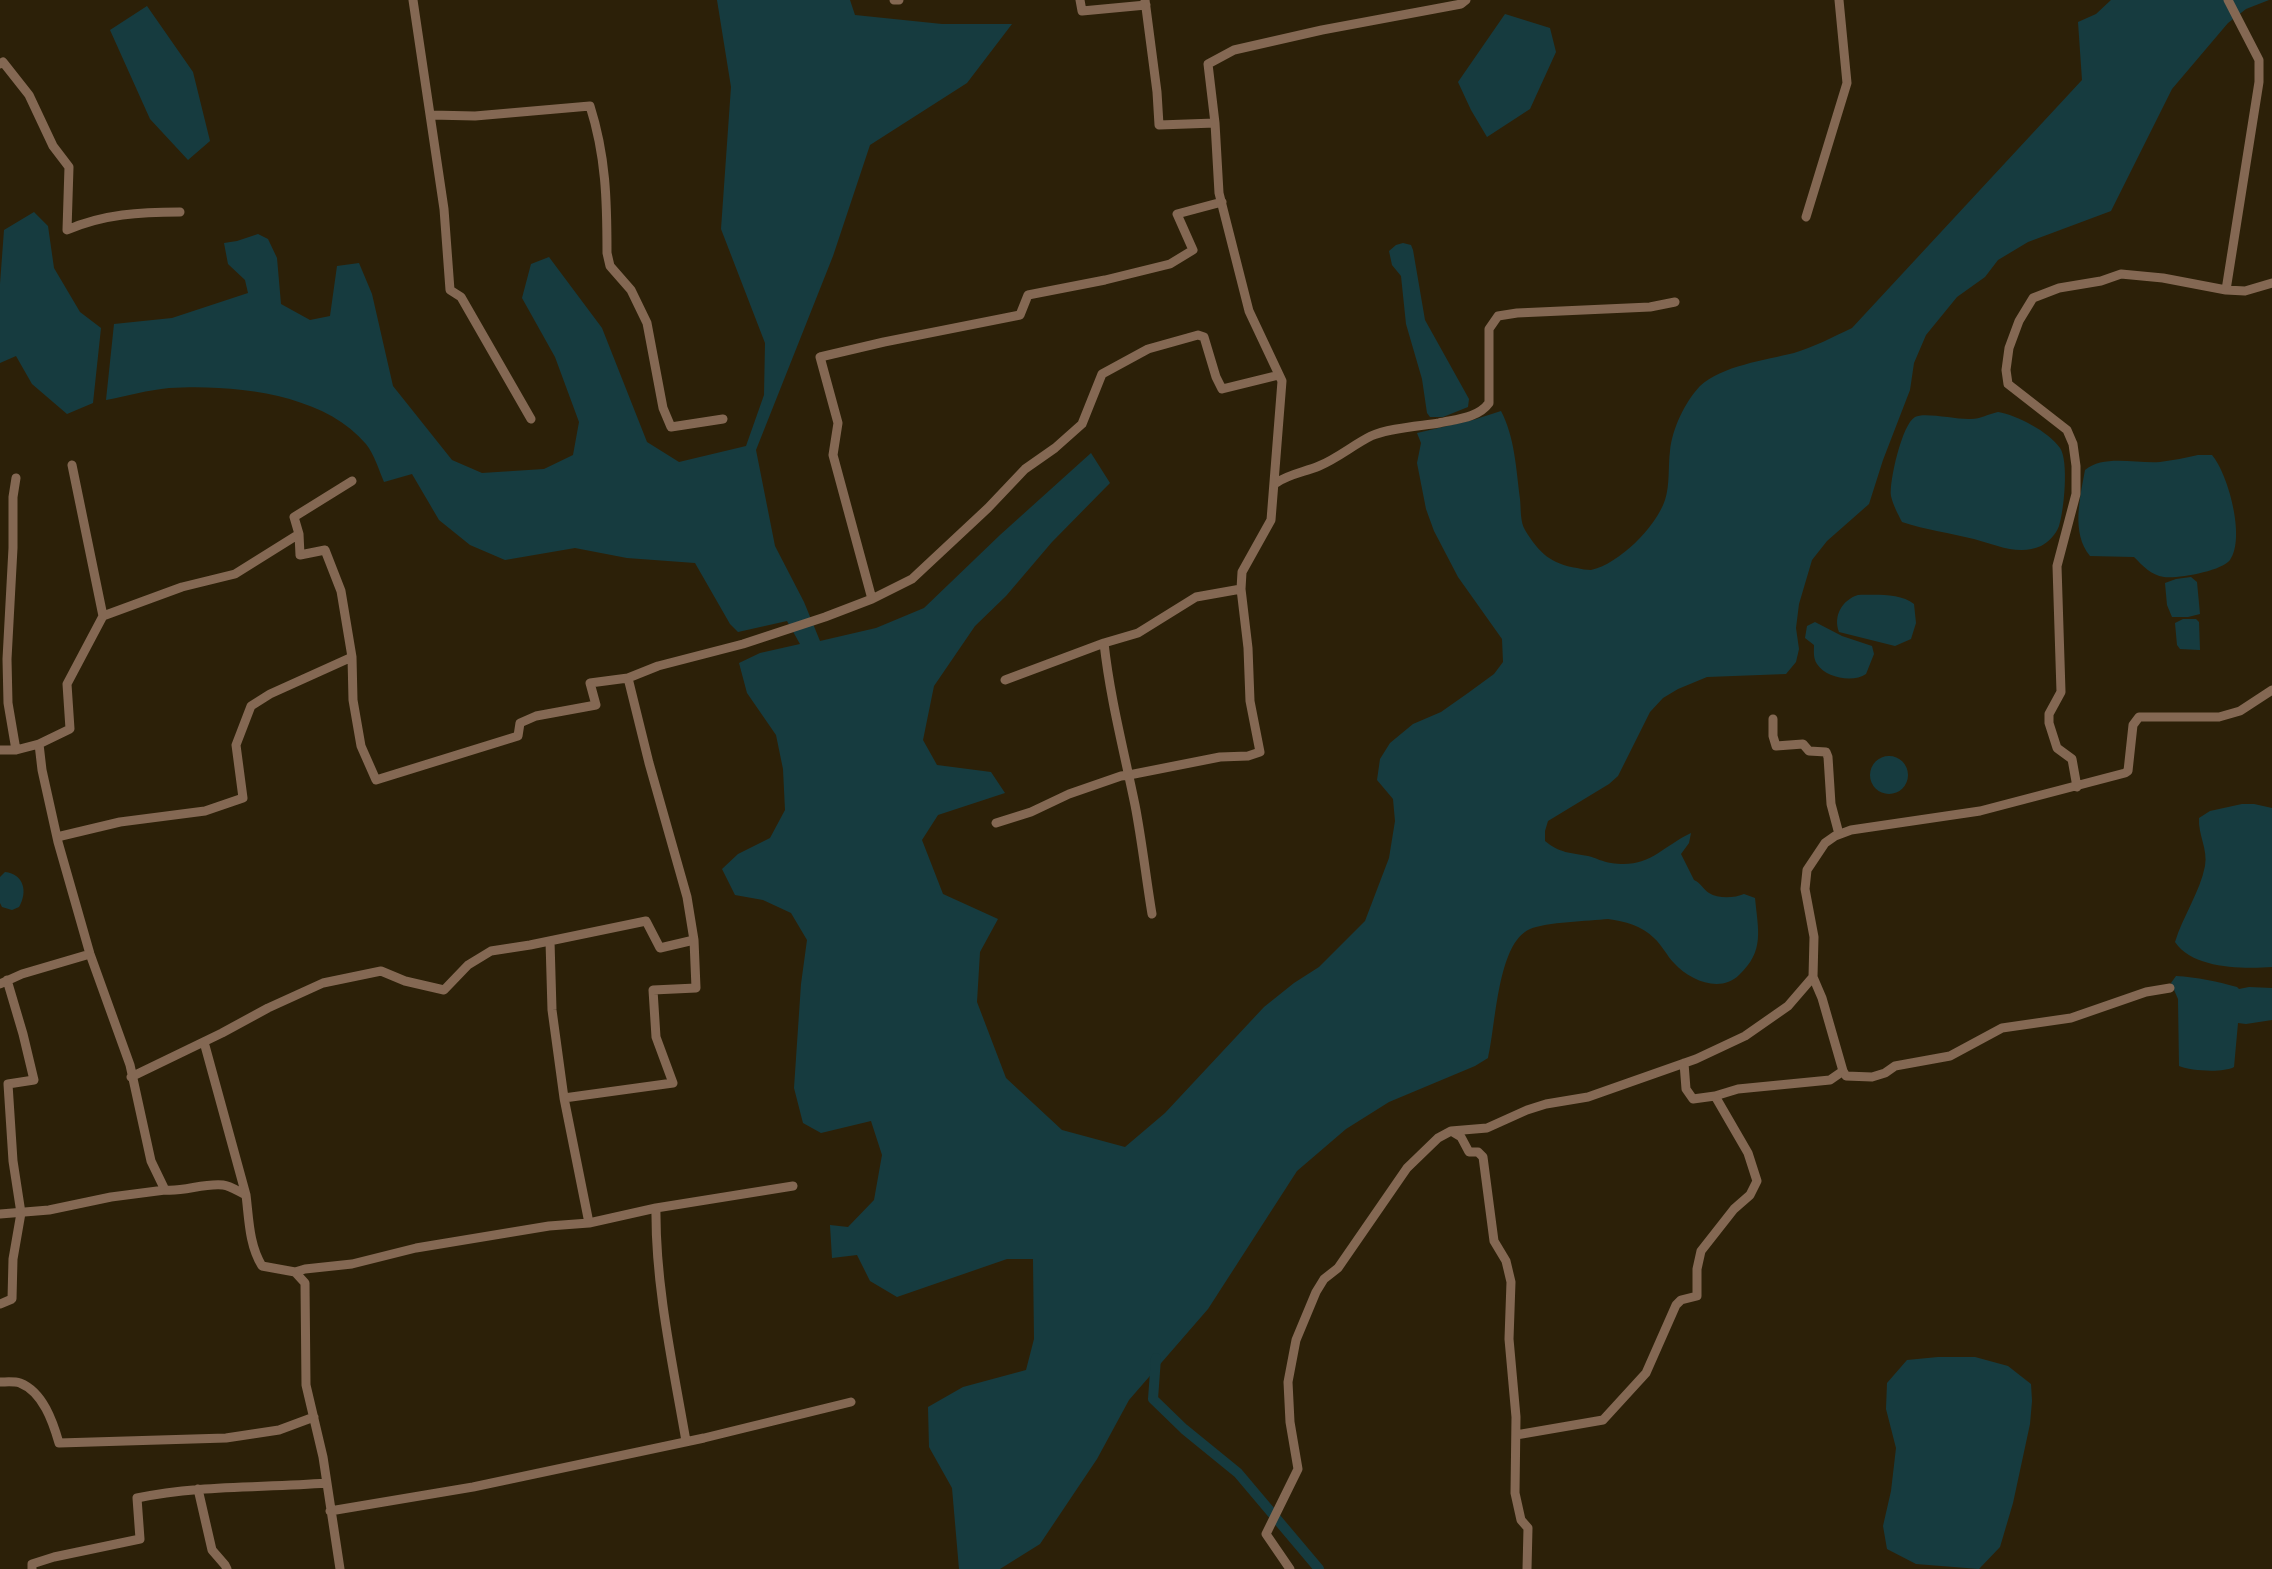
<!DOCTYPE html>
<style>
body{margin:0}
canvas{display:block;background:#2c2008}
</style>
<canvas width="2272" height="1569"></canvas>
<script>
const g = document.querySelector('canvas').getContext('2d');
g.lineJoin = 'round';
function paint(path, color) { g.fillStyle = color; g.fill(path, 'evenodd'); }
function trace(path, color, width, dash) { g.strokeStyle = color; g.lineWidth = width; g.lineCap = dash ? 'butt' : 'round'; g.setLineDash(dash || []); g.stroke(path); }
paint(new Path2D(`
 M717 0H850L855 15 942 24H1012L967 83 870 145 833 256 756 450 775 546 804 602 820 641 876 628 924 608 1000 535 1091 453 1110 483 1052 542 1006 596 975 626 934 686 923 740 937 765 991 772 1005 793 938 815 922 840 943 894 998 919 980 952 977 1002 1006 1078 1062 1130 1125 1147 1165 1113 1264 1007 1294 983 1319 967 1365 921 1389 858 1395 821 1393 799 1377 780 1380 759 1390 743 1413 724 1441 712 1468 693 1494 674 1503 662 1502 639 1458 577 1434 531 1426 509 1417 463 1421 443 1417 433 1473 420 1501 411C1515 438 1516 469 1520 499 1521 509 1520 522 1525 530 1539 553 1551 564 1577 568 1581 569 1587 570 1591 570 1619 564 1656 527 1665 500 1670 485 1668 467 1670 451 1672 429 1685 402 1700 386 1721 366 1766 360 1794 353 1814 347 1833 337 1852 328L2082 80 2078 22 2096 14 2111 0H2269L2246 9 2228 23 2172 89 2111 211 2028 242 1998 260 1985 277 1957 297 1926 335 1914 363 1910 390 1883 460 1869 504 1827 541 1812 560 1799 604 1796 628 1799 649 1796 662 1786 674 1707 677 1678 689 1663 698 1650 712 1618 776 1609 784 1548 821 1545 831V841C1559 853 1571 853 1588 856 1596 858 1603 862 1611 863 1649 869 1660 848 1691 833L1689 843 1681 854 1694 880C1701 883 1703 889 1709 893 1718 899 1735 898 1744 894L1755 898C1758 930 1765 951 1739 975 1721 993 1690 981 1674 963 1667 956 1662 945 1654 938 1642 926 1625 921 1608 919 1589 921 1546 922 1530 929 1497 943 1496 1026 1488 1058L1475 1066 1389 1102 1346 1129 1297 1171 1208 1309 1129 1400 1097 1459 1040 1544 1000 1569H959L952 1488 929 1447 928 1407 963 1387 1026 1370 1034 1339 1033 1259H1007L897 1297 870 1281 857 1255 832 1258 830 1225 848 1227 874 1200 882 1155 871 1121 821 1133 803 1123 794 1088 801 984 807 940 791 913 763 900 735 895 722 869 738 854 770 838 785 810 783 769 776 735 747 693 739 663 760 653 800 644 787 621 738 632 730 624 695 563 627 558 575 548 505 560 470 545 439 520 412 474 384 482C379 470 374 454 366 444 324 393 232 384 169 388 148 390 127 396 106 400L114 324 172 318 248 293 245 280 228 264 224 243 237 241 258 234 268 239 277 258 281 304 310 320 330 316 337 266 359 263 372 294 393 386 452 460 482 473 544 469 573 455 579 422 555 357 522 298 531 264 549 257 602 328 647 442 679 462 746 446 764 395 765 343 721 229 731 87Z
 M147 6 193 72 210 141 188 160 150 119 110 30Z
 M1505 14 1550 28 1556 52 1530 109 1487 137 1471 110 1458 82Z
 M34 212 48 226 54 268 80 312 101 328 93 403 67 414 32 384 16 356 0 363V284L4 230Z
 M1403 243 1411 245 1413 250 1425 320 1469 399 1468 407 1443 417H1430L1427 413 1422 379 1406 324 1401 276 1392 265 1389 251 1396 245Z
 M1998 412C2017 415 2049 432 2060 448 2069 461 2064 511 2059 526 2056 534 2049 542 2041 546 2019 556 1996 545 1974 539 1950 533 1926 530 1902 522 1898 514 1893 505 1891 496 1889 482 1902 424 1915 417 1925 412 1957 420 1971 419 1981 419 1988 414 1998 412Z
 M2198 455H2212C2228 474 2246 538 2230 560 2222 571 2177 579 2164 577 2151 575 2143 566 2134 557L2090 556C2071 533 2080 498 2085 470 2104 454 2137 464 2160 462 2173 460 2186 458 2198 455Z
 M2191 577 2197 582 2200 614 2188 617H2172L2167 605 2165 583 2176 579Z
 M1858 595C1875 595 1900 593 1914 604L1916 623 1911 639 1895 646 1839 632C1833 616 1842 600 1858 595Z
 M2183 619H2196L2199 622 2200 650 2180 649 2177 645 2175 623Z
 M1815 622 1842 636 1872 646 1874 654 1866 674C1853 683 1826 678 1817 664 1813 658 1814 651 1814 645L1805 638 1807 626Z
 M1870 775a19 19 0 1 1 38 0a19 19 0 1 1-38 0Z
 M2242 804H2254L2272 808V967C2243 969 2193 969 2175 942 2183 916 2200 892 2205 866 2208 849 2198 835 2199 818L2210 811Z
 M5 872C24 874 28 892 19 907L12 910 2 907 0 903V877Z
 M2176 976C2196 977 2219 982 2237 987L2239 989 2249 987 2272 988V1020L2246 1024 2238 1023 2234 1067C2223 1073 2191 1071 2179 1066L2178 999 2171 983Z
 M1938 1357H1975L2008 1366 2031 1384 2032 1401 2030 1424 2013 1503 2000 1547 1979 1569 1916 1564 1887 1549 1883 1526 1891 1491 1896 1448 1886 1409 1887 1383 1907 1360Z`), '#163b3f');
trace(new Path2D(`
 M1156 1358 1153 1399 1184 1429 1238 1473 1319 1569`), '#163b3f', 10);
trace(new Path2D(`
 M413 0 444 209 450 290 461 297 531 419
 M894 0H899
 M1080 0 1082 11 1146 5
 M1145 0 1157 92 1159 125 1215 123 1219 193 1249 311 1282 381 1271 520 1242 572 1241 589
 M0 64 3 62 29 95 53 146 69 167 67 230C103 214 141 212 180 212
 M431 115 475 116 590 106C606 156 607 201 607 253L610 266 631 290 647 323 663 408 671 427 723 419
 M1215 123 1208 64 1234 50 1322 30 1461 4 1466 0
 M1806 217 1847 83 1839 0
 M2226 290 2245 291 2272 283
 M16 478 13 497V548L7 659 8 703 16 750
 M1276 483C1289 474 1305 472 1319 466 1338 458 1353 445 1371 436 1388 428 1420 426 1439 423 1457 419 1478 418 1489 403V329L1498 316 1517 313 1650 307 1675 302
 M872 599 833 455 838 423 820 357 884 342 1020 315 1028 295 1105 280 1170 264 1193 250 1177 214 1222 202
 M103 616 182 587 235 574 299 534 294 517 352 481
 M352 657 353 700 361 746 376 780 518 736 520 723 536 716 596 705 590 683 628 678 658 666 743 644 825 617 872 599 912 579 988 508 1025 469 1055 448 1082 424 1102 374 1148 349 1198 335 1204 337 1216 377 1222 389 1279 375
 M628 678 649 763 687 897 694 940
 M1005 680 1104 643
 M1773 719V736L1776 746 1803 744 1809 751 1826 752 1828 757 1831 804 1839 834
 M39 744 70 729 67 684 103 616 72 465
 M0 750H16L39 744 42 770 58 842 90 954 130 1065 151 1161 165 1190C184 1192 203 1183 223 1185 231 1186 239 1192 246 1195 249 1219 249 1245 262 1266L295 1272 305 1283 306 1385 323 1457 340 1569
 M2077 787 2072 759 2057 748 2049 723V714L2061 692 2057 566 2076 494V466L2073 444 2067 430 2008 384 2006 370 2009 348 2019 321 2033 298 2059 288 2101 281 2121 274 2163 278 2226 290 2259 82V60L2228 0
 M996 823 1031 812 1069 794 1121 776 1129 775 1220 757 1248 756 1260 752 1250 701 1248 648 1241 589 1196 597 1138 633 1104 643C1110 698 1124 751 1135 805 1142 841 1146 878 1152 914
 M57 837 120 822 205 811 243 798 236 745 251 706 270 694 352 657 341 591 325 550 300 555 299 534
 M550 941 552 1010 564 1098
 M0 984 22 974 90 954
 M204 1042 246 1195
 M1684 1063 1686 1089 1693 1099 1715 1096
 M1843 1071 1846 1076 1872 1077 1885 1073 1895 1066 1950 1056 2002 1028 2071 1018 2146 992 2170 988
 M131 1077 222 1033 268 1008 323 983 381 971 405 981 444 990 468 965 491 951 530 945 646 921 660 948 694 940 696 988 653 990 656 1037 673 1083 564 1098 589 1223 549 1226 416 1248 352 1264 305 1269 295 1272
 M1451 1131 1461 1137 1469 1152H1478L1483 1157 1494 1241 1506 1261 1511 1282 1509 1339 1516 1417 1515 1493 1521 1520 1528 1528 1527 1569
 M656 1208 793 1186
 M0 1214 49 1210 111 1197 165 1190
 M589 1223 656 1208C655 1284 673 1366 686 1441
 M0 1304 12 1299 13 1259 21 1213 13 1161 8 1084 34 1080 23 1034 7 980
 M0 1382C6 1382 14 1381 20 1383 43 1392 53 1422 59 1443L226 1438 279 1430 314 1417
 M1516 1435 1603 1420 1646 1373 1676 1305 1681 1300 1697 1296V1269L1701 1251 1734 1209 1750 1195 1757 1181 1748 1153 1715 1096 1738 1089 1830 1080 1843 1071 1822 998 1813 977
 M198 1489 212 1550 225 1565 227 1569
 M330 1511 473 1487 704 1438 851 1402
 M32 1569V1564L54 1557 140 1539 137 1498C198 1485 263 1488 326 1483
 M1290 1569 1266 1534 1298 1469 1290 1422 1288 1382 1296 1340 1316 1292 1324 1279 1338 1268 1407 1168 1438 1138 1451 1131 1487 1128 1527 1110 1546 1104 1588 1097 1696 1059 1745 1036 1788 1006 1813 977 1814 937 1805 889 1807 870 1825 843 1835 836 1851 830 1980 811 2125 773 2128 771 2133 725 2139 717H2219L2240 711 2272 690`), '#846853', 9);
</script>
